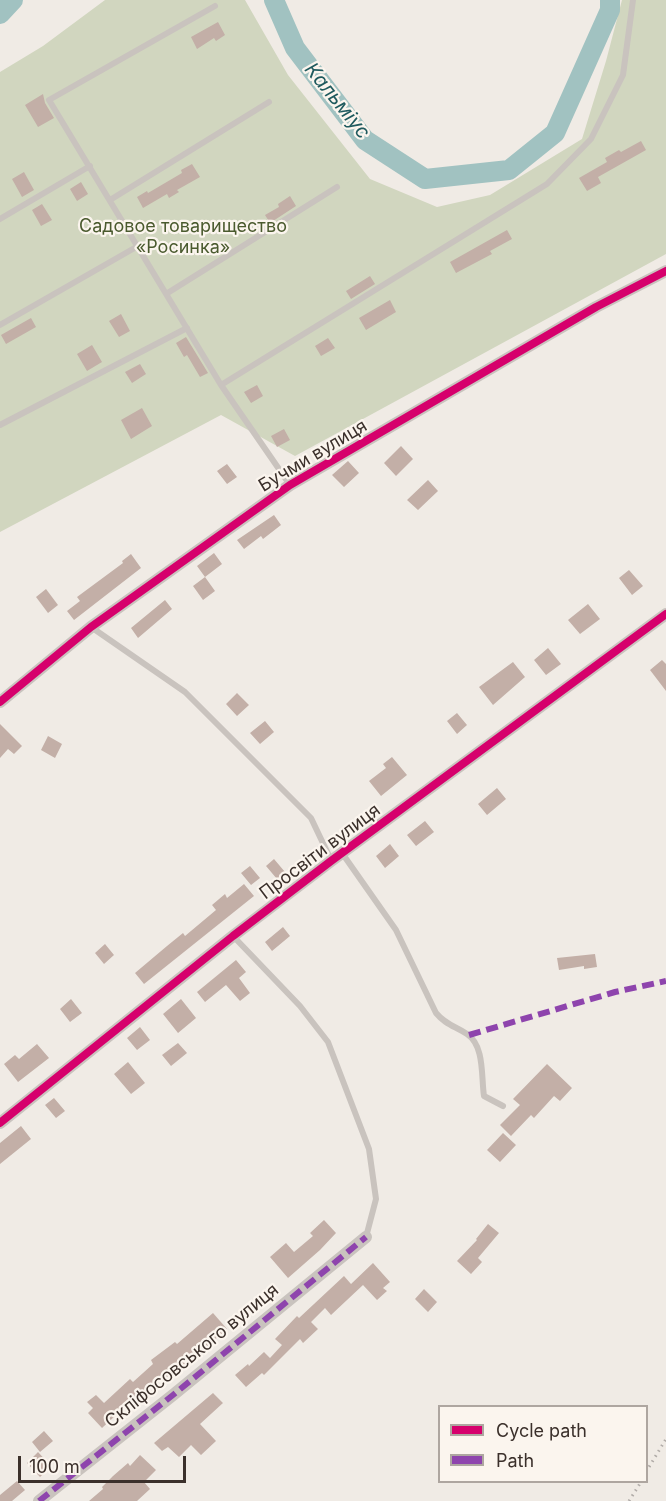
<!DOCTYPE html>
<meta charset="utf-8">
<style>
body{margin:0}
#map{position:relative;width:666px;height:1501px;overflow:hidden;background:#f0ebe5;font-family:Inter,sans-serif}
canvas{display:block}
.legend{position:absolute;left:438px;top:1405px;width:210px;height:78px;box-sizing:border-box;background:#fbf5ee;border:2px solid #aea6a0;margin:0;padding:8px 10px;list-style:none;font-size:18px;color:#3b302b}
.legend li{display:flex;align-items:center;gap:12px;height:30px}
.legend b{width:30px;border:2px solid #aea6a0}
.scale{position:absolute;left:18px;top:1456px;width:168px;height:27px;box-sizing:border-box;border:3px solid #3b302b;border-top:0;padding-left:8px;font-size:18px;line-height:21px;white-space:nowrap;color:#3b302b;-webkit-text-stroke:4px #fbf5ee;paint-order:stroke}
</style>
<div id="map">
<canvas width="666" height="1501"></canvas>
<ul class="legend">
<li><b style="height:8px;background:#d6006c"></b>Cycle path</li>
<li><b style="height:8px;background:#8e44ad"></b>Path</li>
</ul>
<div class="scale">100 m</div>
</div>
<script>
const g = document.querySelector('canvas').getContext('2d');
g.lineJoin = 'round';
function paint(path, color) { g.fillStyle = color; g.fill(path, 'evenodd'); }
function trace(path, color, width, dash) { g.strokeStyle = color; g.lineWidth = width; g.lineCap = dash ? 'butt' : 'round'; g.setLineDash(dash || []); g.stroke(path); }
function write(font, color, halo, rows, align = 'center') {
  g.font = font + ' Inter,sans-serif'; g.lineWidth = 4.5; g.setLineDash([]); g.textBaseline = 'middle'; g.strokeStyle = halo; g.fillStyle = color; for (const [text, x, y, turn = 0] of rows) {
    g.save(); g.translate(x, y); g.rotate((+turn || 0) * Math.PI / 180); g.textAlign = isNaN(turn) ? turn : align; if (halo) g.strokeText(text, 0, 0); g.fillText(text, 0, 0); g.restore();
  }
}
paint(new Path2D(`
 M105 0H245L288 75 370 179 437 207 490 195 582 139 606 61 622 0H666V254L295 456 221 415 0 532V72L43 46Z`), '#d1d6bf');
trace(new Path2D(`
 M274 0 295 48 365 140 425 179 509 170 555 133 610 10V0
 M0 14 13 0`), '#a1c2c1', 20);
paint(new Path2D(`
 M218 22 225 35 216 41 214 38 197 49 191 37Z
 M43 94 45 103 54 118 38 127 25 105Z
 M641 141 646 150 598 177 601 183 587 191 579 178 607 162 605 158 619 150 621 152Z
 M192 164 200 177 177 190 179 192 169 198 167 194 143 208 137 197 147 191 148 193 182 173 181 170Z
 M24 172 34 190 22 197 12 179Z
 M81 182 88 194 77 201 70 189Z
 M290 196 296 206 270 223 265 215 279 207 278 204Z
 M42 204 52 220 41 226 32 210Z
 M507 230 512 239 490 251 492 254 456 273 450 262Z
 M370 276 375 284 351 299 346 291Z
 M390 300 396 312 366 330 359 318Z
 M121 314 130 331 119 337 109 321Z
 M31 318 36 327 6 344 1 335Z
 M186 337 208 373 200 377 187 355 184 357 176 343Z
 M328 338 335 348 321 356 315 346Z
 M92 345 102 362 87 371 77 354Z
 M140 364 146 374 132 383 125 372Z
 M257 385 263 396 251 403 244 392Z
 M142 408 152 426 131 439 121 420Z
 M284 429 290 440 277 447 271 436Z
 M401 446 413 459 396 476 384 463Z
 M348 461 359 473 344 487 332 475Z
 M227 464 237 477 227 484 217 471Z
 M428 480 438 491 418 510 407 500Z
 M274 515 281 525 263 539 261 536 244 549 237 540Z
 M214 553 222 564 205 577 197 566Z
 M131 554 141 568 74 620 67 611 80 601 77 597 123 563 122 561Z
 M629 570 643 586 632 595 619 578Z
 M205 577 215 591 203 600 193 586Z
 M46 589 58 605 48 613 36 597Z
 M165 600 172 609 138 638 131 628Z
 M588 604 600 619 580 634 568 620Z
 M548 648 561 664 546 675 534 660Z
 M662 660 666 664V691L650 670Z
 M513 662 525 677 493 705 479 687Z
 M237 693 249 705 237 716 226 704Z
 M457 713 467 725 457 734 447 721Z
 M265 721 274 732 260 744 250 733Z
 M0 724 22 746 14 754 8 749 0 758Z
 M48 736 62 744 55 758 41 750Z
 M392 757 407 775 381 796 369 781 386 768 383 764Z
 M497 788 506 799 487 815 478 804Z
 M425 821 434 832 416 846 407 835Z
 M390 844 399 856 385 868 376 856Z
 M274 859 285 872 277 879 266 866Z
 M250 866 260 878 251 885 241 873Z
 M244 884 254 896 144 984 135 973 167 946 183 933 185 936 216 910 212 905 225 894 227 898Z
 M283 927 290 936 272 951 265 942Z
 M105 944 114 955 104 964 95 953Z
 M595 954 597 967 584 969V966L559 970 557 958Z
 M236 960 246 972 239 978 250 993 240 1001 226 985 205 1002 197 992Z
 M71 999 82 1013 70 1022 60 1009Z
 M181 999 196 1018 178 1033 163 1014Z
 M140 1027 150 1040 137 1050 127 1038Z
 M178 1043 187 1053 171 1066 162 1055Z
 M37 1044 49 1058 18 1082 4 1064 15 1055 19 1059Z
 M128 1062 145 1083 131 1094 114 1074Z
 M547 1064 572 1088 560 1101 554 1096 534 1118 531 1115 511 1136 500 1125 520 1105 513 1099Z
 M54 1098 65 1111 56 1118 45 1105Z
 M21 1126 31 1139 0 1164V1143Z
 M503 1133 516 1145 500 1162 487 1150Z
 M324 1220 336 1233 320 1250 288 1278 270 1257 286 1243 294 1252 313 1236 310 1233Z
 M488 1224 499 1233 478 1258 482 1262 471 1274 457 1261 477 1240 476 1239Z
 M373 1263 390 1282 383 1288 387 1291 377 1300 363 1285 331 1315 325 1308 311 1322 318 1329 303 1343 300 1339 264 1375 262 1373 246 1387 235 1375 248 1364 249 1366 264 1352 270 1358 282 1345 275 1339 297 1316 299 1318 344 1276 351 1284Z
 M424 1289 437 1302 428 1312 415 1299Z
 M213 1313 227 1329 196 1356 164 1379 162 1375 114 1415 115 1416 102 1428 88 1413 93 1408 87 1402 96 1395 104 1403 130 1379 133 1382 153 1364 151 1360 175 1342 177 1344Z
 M213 1393 223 1403 200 1424 216 1441 201 1455 191 1445 179 1457 168 1447 162 1451 154 1443Z
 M44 1431 53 1441 40 1452 32 1442Z
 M38 1452 51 1466 40 1477 27 1463Z
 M140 1455 156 1470 144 1482 150 1489 137 1501H89L103 1489 102 1487 113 1476 128 1463 130 1466Z
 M17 1481 25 1490 12 1501H0V1495Z`), '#c3afa7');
trace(new Path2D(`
 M215 6 49 100 221 385 290 485
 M110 200 269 102
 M0 219 90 166
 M166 294 337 187
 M0 325 138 246
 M221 385 547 184 591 139 623 75 633 0
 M0 425 187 328
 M91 627 185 692 311 818 331 860
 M342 853 396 930 436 1013C446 1025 455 1026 467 1034 485 1046 481 1077 484 1096L503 1106
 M233 936 300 1006 328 1042 369 1149 376 1199 366 1237`), '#c9c3be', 6);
trace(new Path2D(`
 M0 702 91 627 290 485 596 307 666 271
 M0 1123 233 936 331 861 666 614
 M39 1501 173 1395 366 1237`), '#c9c3be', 12);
trace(new Path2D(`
 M646 1472 666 1439
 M629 1501 641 1482`), '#b1aca8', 3, [1.5, 4.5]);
trace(new Path2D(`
 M469 1035 615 992 666 981
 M39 1501 173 1395 366 1237`), '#8e44ad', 6, [12, 6]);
trace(new Path2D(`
 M0 702 91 627 290 485 596 307 666 271
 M0 1123 233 936 331 861 666 614`), '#d6006c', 8);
write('18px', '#4a5a2e', '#fbf5ee', [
 ["Садовое товарищество",183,227],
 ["«Росинка»",183,248]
]);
write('18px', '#3b302b', '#fbf5ee', [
 ["Бучми вулиця",313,456,-31],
 ["Просвіти вулиця",320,852,-37],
 ["Скліфосовського вулиця",192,1356,-39]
]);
write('italic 20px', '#1f5a5e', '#fbf5ee', [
 ["Кальміус",337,101,51]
]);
</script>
